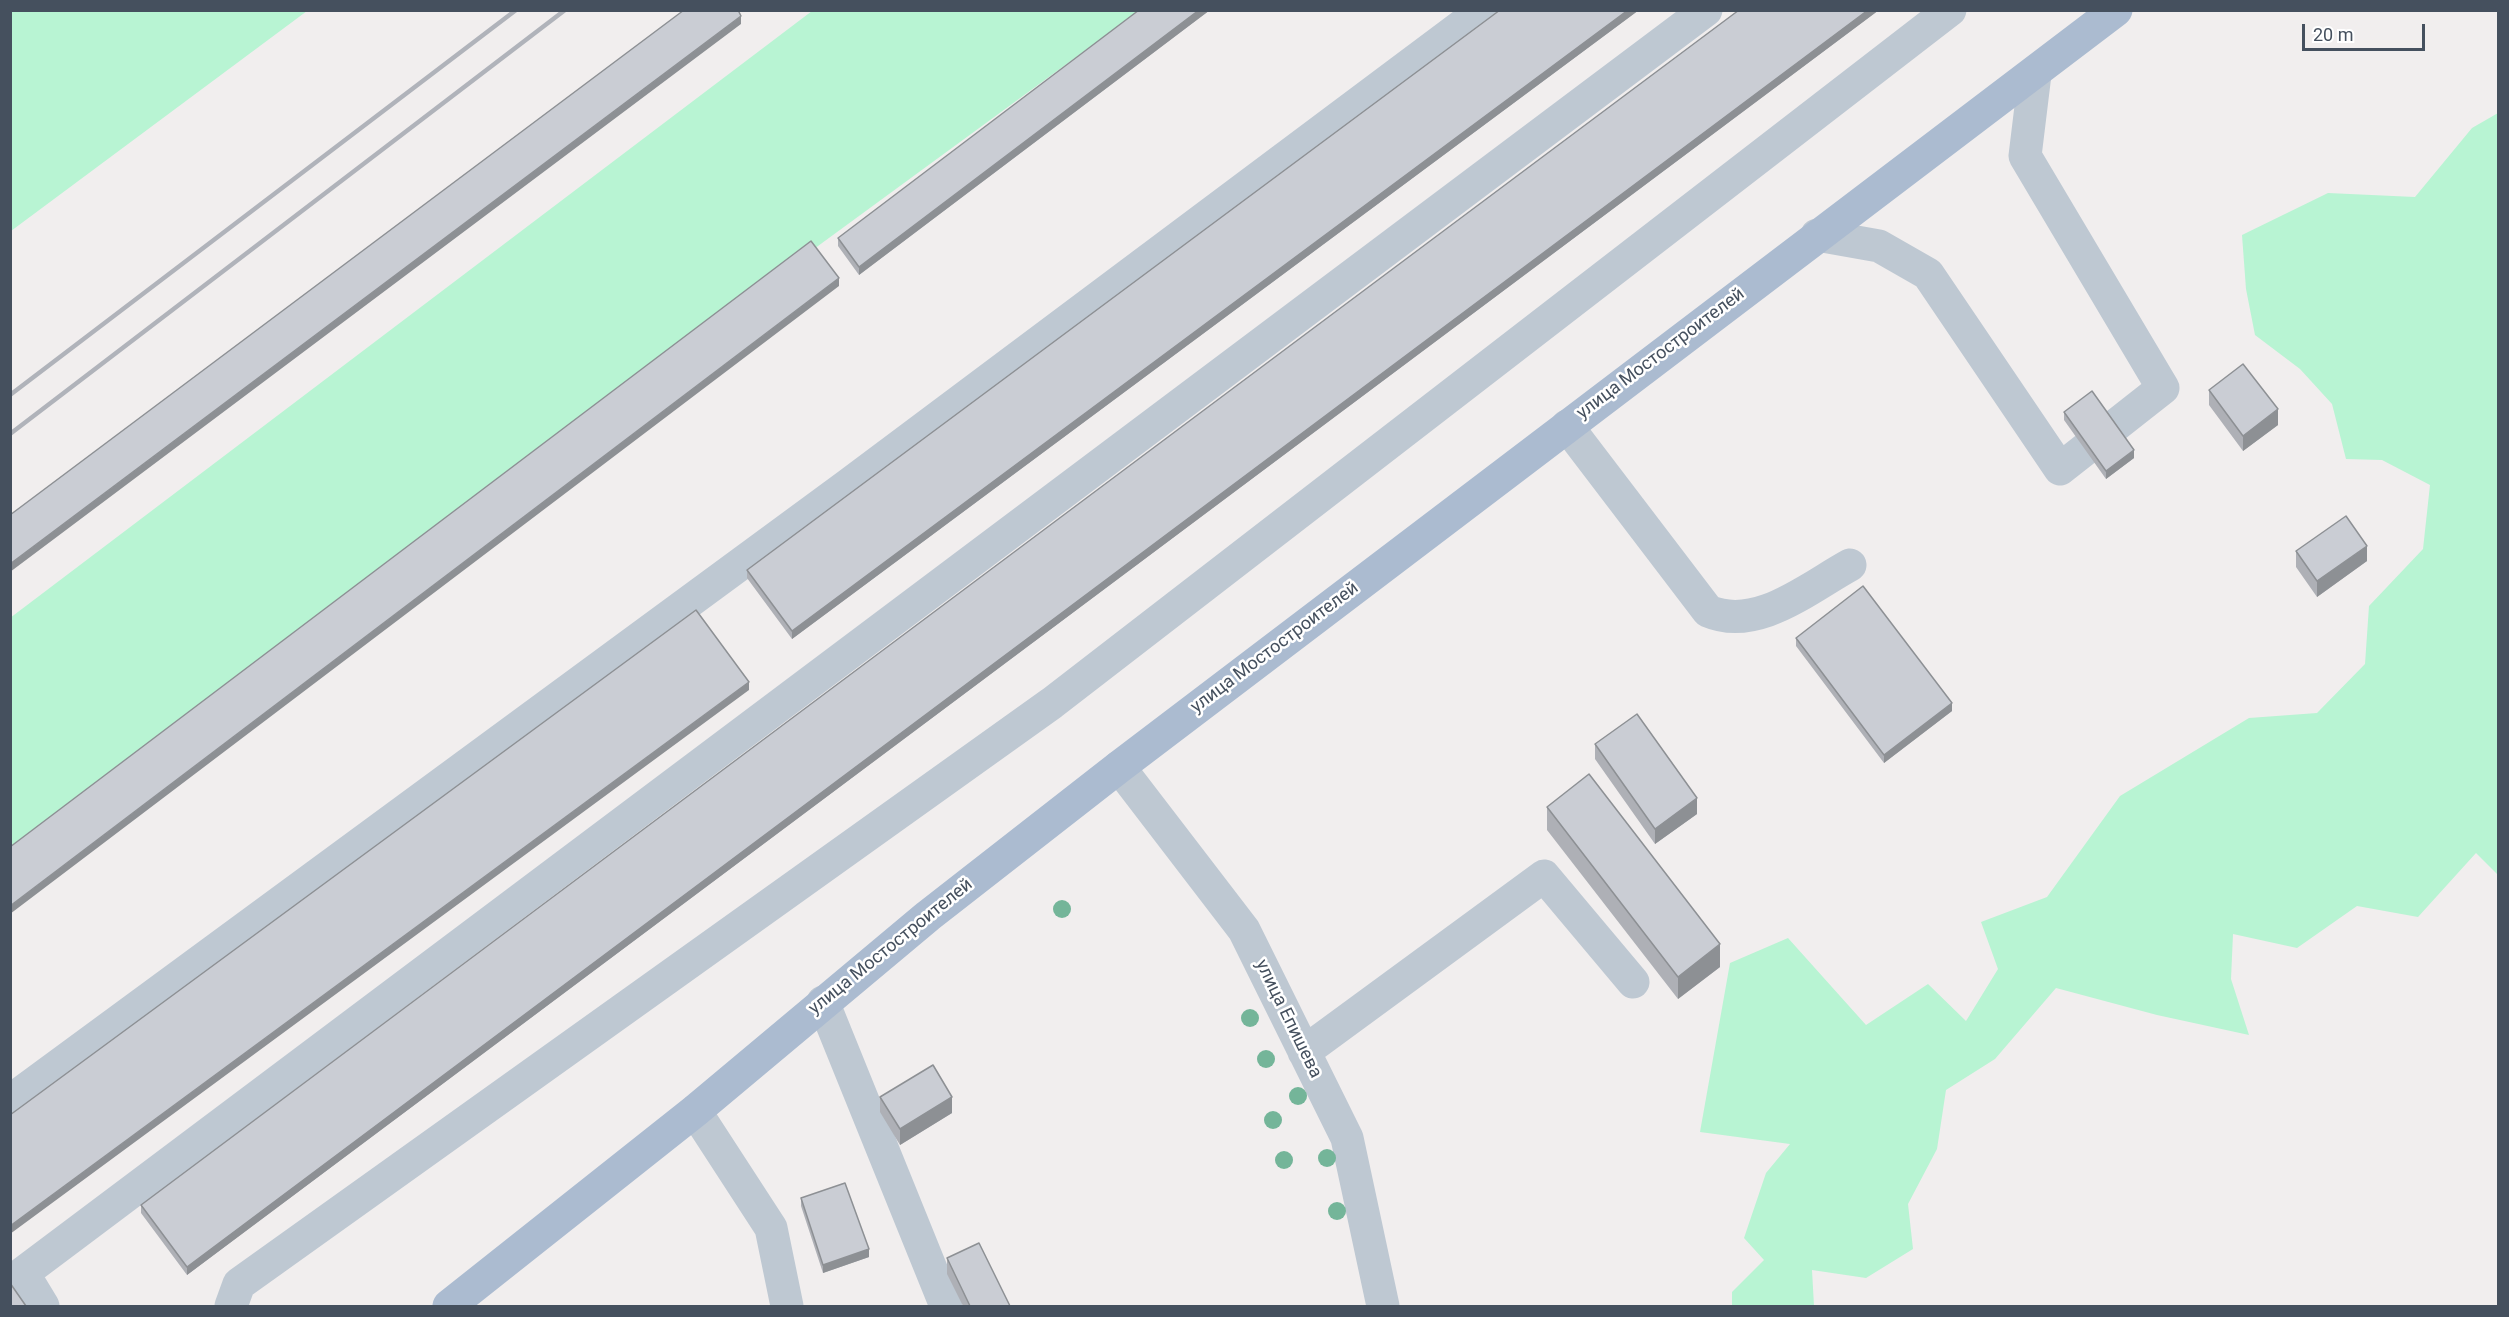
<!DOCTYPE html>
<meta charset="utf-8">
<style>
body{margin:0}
#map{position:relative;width:2509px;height:1317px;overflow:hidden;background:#f1eeee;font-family:Roboto,sans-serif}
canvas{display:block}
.frame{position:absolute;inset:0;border:12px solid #45505e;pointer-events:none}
.scale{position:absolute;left:2302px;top:24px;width:123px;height:27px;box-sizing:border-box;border:3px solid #45505e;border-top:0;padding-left:8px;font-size:18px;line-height:21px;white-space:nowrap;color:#45505e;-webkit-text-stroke:4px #fff;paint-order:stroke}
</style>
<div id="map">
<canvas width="2509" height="1317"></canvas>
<div class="frame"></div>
<div class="scale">20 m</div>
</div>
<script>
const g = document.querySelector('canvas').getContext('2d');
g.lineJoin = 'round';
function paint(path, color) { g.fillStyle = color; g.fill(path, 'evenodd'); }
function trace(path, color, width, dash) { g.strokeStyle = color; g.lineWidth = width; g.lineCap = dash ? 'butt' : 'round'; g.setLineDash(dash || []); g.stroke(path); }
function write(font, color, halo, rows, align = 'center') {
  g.font = font + ' Roboto,sans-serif'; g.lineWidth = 5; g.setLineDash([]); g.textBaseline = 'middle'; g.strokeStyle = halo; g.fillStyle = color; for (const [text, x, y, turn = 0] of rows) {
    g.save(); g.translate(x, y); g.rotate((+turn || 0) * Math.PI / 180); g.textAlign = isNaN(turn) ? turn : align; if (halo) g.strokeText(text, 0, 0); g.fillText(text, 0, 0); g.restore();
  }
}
paint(new Path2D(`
 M11 10H307V11L11 231Z
 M812 11H1139L706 328 11 855 10 618Z
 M2498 113V875L2476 853 2418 917 2357 906 2297 948 2233 934 2231 979 2249 1035 2157 1015 2056 988 1995 1059 1946 1090 1937 1149 1908 1204 1913 1249 1866 1278 1812 1270 1814 1306H1732V1292L1764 1260 1744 1238 1766 1173 1790 1144 1700 1132 1730 963 1788 938 1866 1025 1928 984 1966 1021 1998 969 1981 922 2047 897 2120 796 2249 718 2317 713 2365 664 2369 606 2423 549 2430 485 2382 460 2346 459 2332 404 2300 369 2255 335 2246 289 2242 235 2328 193 2415 197 2472 128Z`), '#b8f4d3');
trace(new Path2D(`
 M1817 235 1879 246 1928 274 2060 469 2163 388 2025 156 2035 74
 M1567 426 1708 611C1757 632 1808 588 1850 565
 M1119 767 1244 930 1347 1138 1383 1306
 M823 1002 946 1306
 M1304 1052 1544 876 1633 982
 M10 1101 848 485 1483 10
 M695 1111 771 1228 787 1306
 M43 1306 23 1273 1706 10
 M231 1306 239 1284 1052 703 1950 10`), '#bec8d2', 33);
trace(new Path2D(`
 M449 1306 695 1111 928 916 1119 767 2116 10`), '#abbbd0', 33);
trace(new Path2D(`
 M10 395 516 10
 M10 434 565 10`), '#b0b3ba', 4.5);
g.fillStyle = '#74b599';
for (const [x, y] of [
 [1062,909],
 [1250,1018],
 [1266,1059],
 [1298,1096],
 [1273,1120],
 [1327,1158],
 [1284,1160],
 [1337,1211]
]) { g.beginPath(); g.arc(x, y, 9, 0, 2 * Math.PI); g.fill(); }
paint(new Path2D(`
 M1139 10H1210L859 275 838 246V238Z
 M1500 10H1639L792 639 747 578V570Z
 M1739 10H1879L187 1275 141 1213V1205Z
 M2209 390 2278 425 2243 451 2209 405Z
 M2064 412 2134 458 2106 479 2064 420Z
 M2296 551 2367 561 2317 597 2296 567Z
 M1796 638 1952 711 1884 763 1796 646Z
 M1595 744 1697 814 1655 844 1595 759Z
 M1547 807 1720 967 1678 999 1547 830Z
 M880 1097 952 1113 900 1145 880 1112Z
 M801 1198 869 1257 823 1273 801 1206Z
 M947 1258 1010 1306H963L947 1274Z`), '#aeb0b6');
paint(new Path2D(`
 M1199 10H1210L859 275V267Z
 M1628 10H1639L792 639V631Z
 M1868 10H1879L187 1275V1267Z
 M741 16V24L10 572V564Z
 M839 278V286L10 914V906Z
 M2278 409V425L2243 451V436Z
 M2134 450V458L2106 479V471Z
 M2367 546V561L2317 597V581Z
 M749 682V690L10 1234V1226Z
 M1952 703V711L1884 763V755Z
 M1697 798V814L1655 844V829Z
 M1720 944V967L1678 999V977Z
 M952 1097V1113L900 1145V1129Z
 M869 1249V1257L823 1273V1265Z`), '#8d9094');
const building = new Path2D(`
 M684 10H738L741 16 10 564V515Z
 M1139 10H1199L859 267 838 238Z
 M1500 10H1628L792 631 747 570Z
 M1739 10H1868L187 1267 141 1205Z
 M811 241 839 278 10 906V847Z
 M2243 364 2278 409 2243 436 2209 390Z
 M2092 391 2134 450 2106 471 2064 412Z
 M2346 516 2367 546 2317 581 2296 551Z
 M1863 586 1952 703 1884 755 1796 638Z
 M696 610 749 682 10 1226V1115Z
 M1637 714 1697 798 1655 829 1595 744Z
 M1589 774 1720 944 1678 977 1547 807Z
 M933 1065 952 1097 900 1129 880 1097Z
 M845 1183 869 1249 823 1265 801 1198Z
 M979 1243 1010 1306H970L947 1258Z
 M10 1283 26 1306H10Z`);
paint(building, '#cacdd4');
trace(building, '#8d9094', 1.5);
write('18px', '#45505e', '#fff', [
 ["улица Мостостроителей",1661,354,-37],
 ["улица Мостостроителей",1275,648,-37],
 ["улица Мостостроителей",891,947,-39],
 ["улица Епишева",1288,1019,64]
]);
</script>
